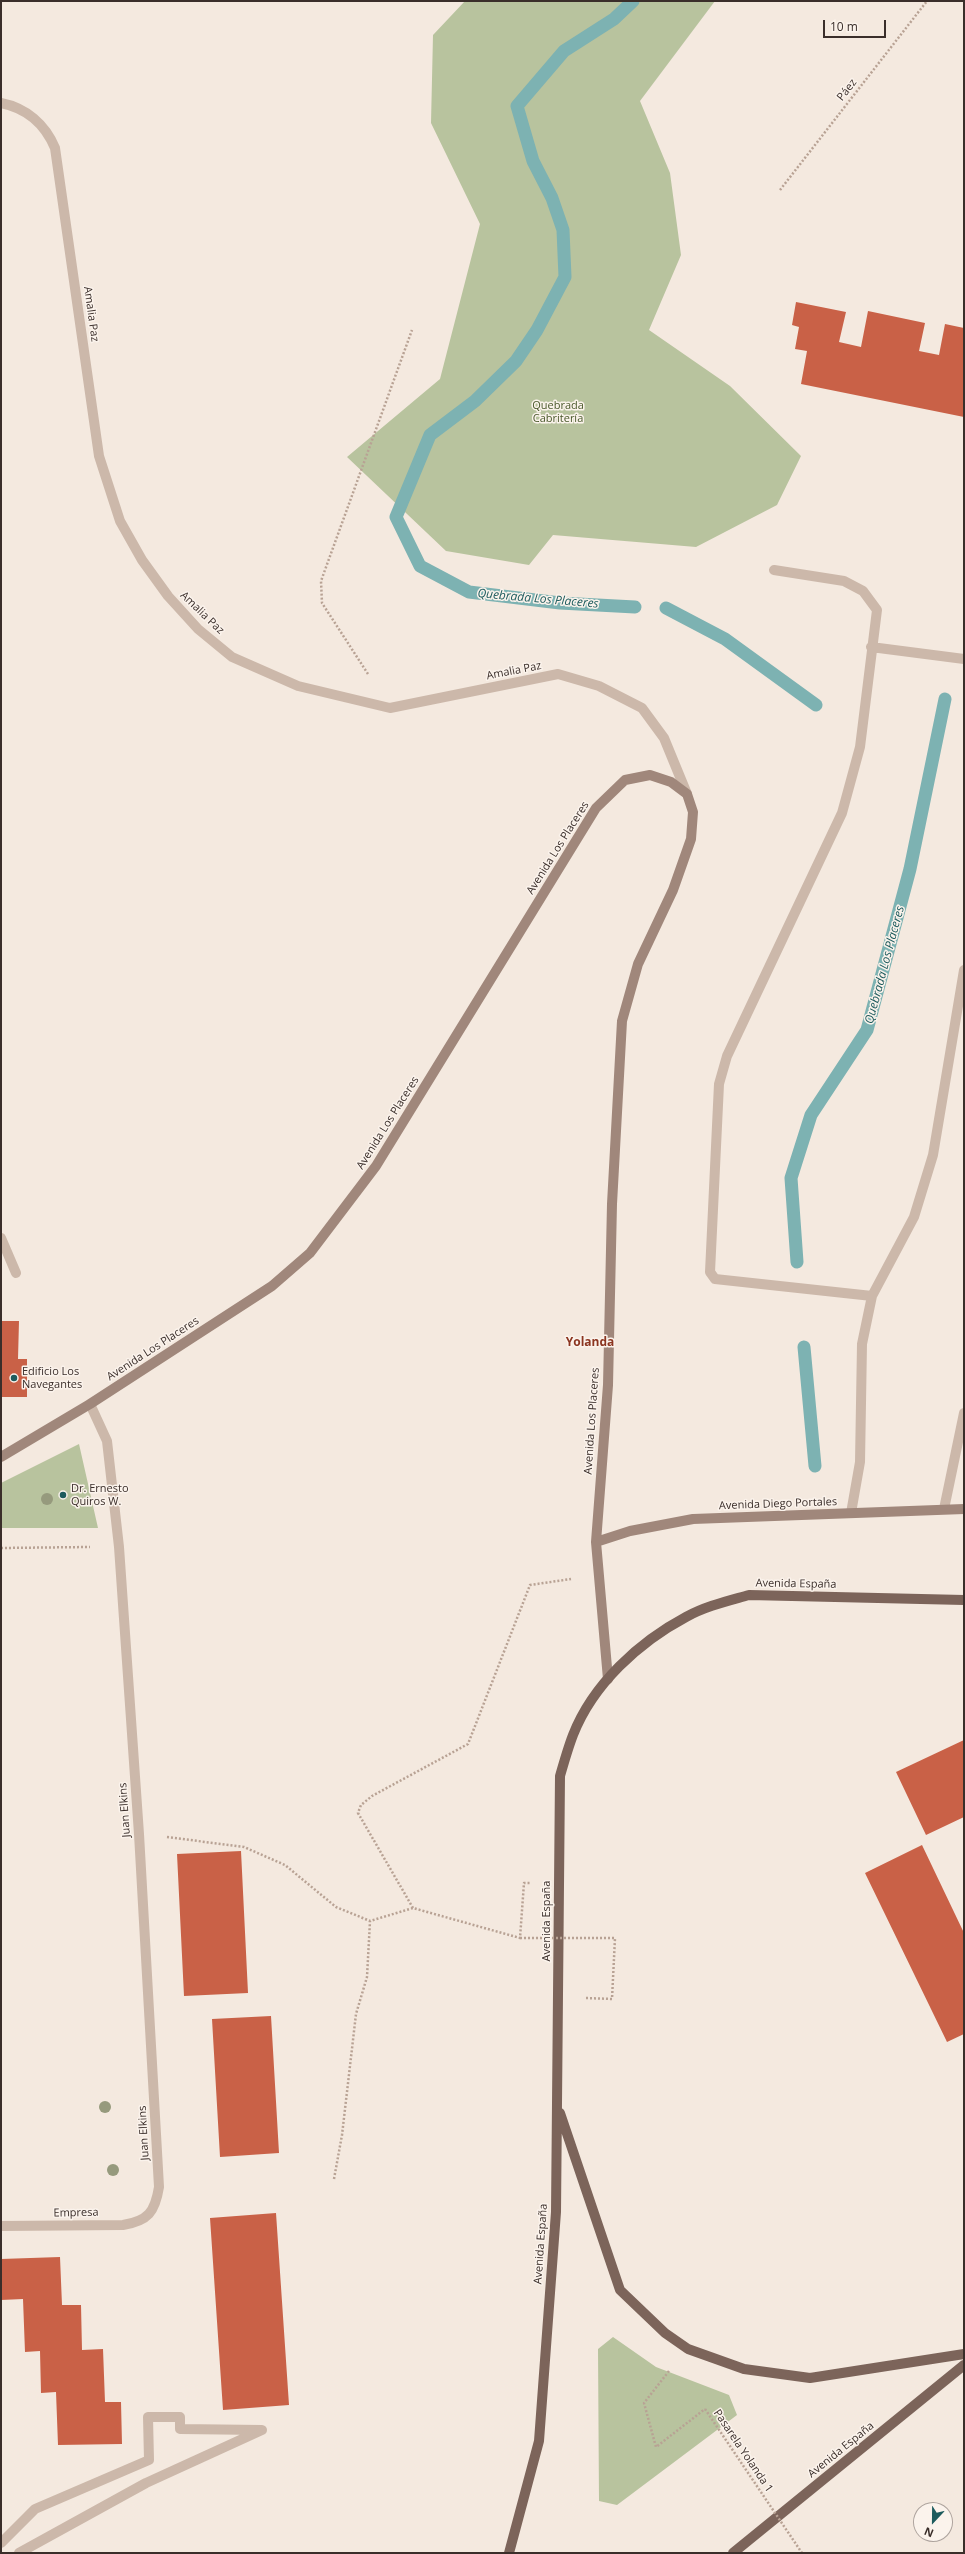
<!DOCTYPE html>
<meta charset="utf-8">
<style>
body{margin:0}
#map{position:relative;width:965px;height:2554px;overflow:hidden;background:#f4e9df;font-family:"Open Sans",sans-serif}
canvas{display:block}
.frame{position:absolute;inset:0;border:2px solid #3a2e2a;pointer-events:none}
.north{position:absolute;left:913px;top:2502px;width:40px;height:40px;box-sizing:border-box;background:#fbf3ec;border:1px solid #aea49e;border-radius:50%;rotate:202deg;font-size:11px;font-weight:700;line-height:16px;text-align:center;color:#3a2e2a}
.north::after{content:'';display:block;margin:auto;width:14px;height:18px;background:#1d5b5d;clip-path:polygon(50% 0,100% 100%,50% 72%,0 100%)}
.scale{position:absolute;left:823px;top:20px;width:63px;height:18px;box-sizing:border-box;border:2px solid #3a2e2a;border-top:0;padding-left:5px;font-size:12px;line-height:14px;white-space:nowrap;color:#3a2e2a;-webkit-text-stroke:3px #fbf3ec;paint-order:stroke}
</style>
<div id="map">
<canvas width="965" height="2554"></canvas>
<div class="frame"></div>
<div class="north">N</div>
<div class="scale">10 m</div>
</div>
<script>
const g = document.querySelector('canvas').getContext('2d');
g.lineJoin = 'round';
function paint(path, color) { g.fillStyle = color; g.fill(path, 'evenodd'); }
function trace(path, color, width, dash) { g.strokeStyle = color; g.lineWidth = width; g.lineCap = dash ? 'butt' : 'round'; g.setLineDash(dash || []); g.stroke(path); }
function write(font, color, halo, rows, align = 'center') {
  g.font = font + ' "Open Sans",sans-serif'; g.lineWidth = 3; g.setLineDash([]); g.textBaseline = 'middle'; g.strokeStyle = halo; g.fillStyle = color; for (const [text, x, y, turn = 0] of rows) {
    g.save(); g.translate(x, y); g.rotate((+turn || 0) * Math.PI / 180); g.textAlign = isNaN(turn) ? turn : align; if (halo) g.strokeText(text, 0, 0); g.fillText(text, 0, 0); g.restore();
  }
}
paint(new Path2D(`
 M465 1H715L640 101 670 173 681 255 649 330 730 386 801 456 777 505 696 547 553 535 529 565 446 551 347 457 440 379 480 224 431 123 433 35Z
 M79 1444 98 1528H1V1483Z
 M613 2337 656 2367 729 2395 737 2415 617 2505 599 2501 598 2349Z`), '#b8c39e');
trace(new Path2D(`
 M633 1 614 19 564 51 517 106 533 161 552 198 563 230 565 277 537 330 516 361 475 401 430 435 396 517 420 566 469 592 560 603 635 607
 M666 608 725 639 816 705
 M797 1262 791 1178 811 1115 867 1030 910 869 945 699
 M804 1347 815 1466`), '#7db2b2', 13);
paint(new Path2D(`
 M796 302 846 312 839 342 861 347 868 311 925 323 919 351 939 355 945 324 964 328V417L801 384 807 351 795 349 799 327 792 325Z
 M1 1321H19L18 1359H27V1397H1Z
 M964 1740V1817L926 1835 896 1772Z
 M922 1845 964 1933V2034L947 2042 865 1873Z
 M241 1851 248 1993 184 1996 177 1854Z
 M271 2016 279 2153 220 2157 212 2019Z
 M276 2213 289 2405 223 2410 210 2218Z
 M60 2257 62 2305H81L82 2350 103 2349 105 2402H121L122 2444 58 2445 56 2392 41 2393 40 2351 25 2352 23 2299 1 2300V2259Z`), '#c96147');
trace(new Path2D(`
 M780 190 927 1
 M368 674 322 603 321 581 412 330
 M1 1548 90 1547
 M167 1837 244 1847 285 1865 336 1907 370 1921 413 1908 520 1938 524 1883H531
 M413 1908 358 1813 361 1805 372 1796 468 1744 530 1585 571 1579
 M586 1998 612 1999 615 1938
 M334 2179 342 2135 356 2014 367 1977 370 1921
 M669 2371 644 2403 656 2447 705 2409`), '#b8a294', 2.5, [2, 2]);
trace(new Path2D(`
 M774 570 844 581 863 591 877 610 860 747 842 813 727 1056 719 1084 710 1272 715 1279 872 1296
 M871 647 964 659
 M851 1513 860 1462 862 1344 872 1296 914 1217 933 1155 964 970`), '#ccb8aa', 10);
trace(new Path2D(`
 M1 2543 35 2509 149 2460 148 2417H180V2429L262 2430 146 2483 19 2553`), '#ccb8aa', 10);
trace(new Path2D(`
 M1 103C26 108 45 124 55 148L99 456 120 521 142 560 168 596 198 629 232 657 298 686 390 708 558 674 599 686 642 708 664 738 687 794
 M1 1238 16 1273
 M944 1509 964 1413
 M1 2226 123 2225C148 2221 155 2212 159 2187L139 1834 119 1547 107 1441 90 1404`), '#ccb8aa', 10);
trace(new Path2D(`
 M1 1457 90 1404 272 1286 310 1253 376 1166 596 808 625 780 650 775 671 782 687 794 693 812 691 839 673 890 638 964 622 1021 612 1204 608 1385 596 1542 608 1679
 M596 1542 630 1531 693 1519 964 1509`), '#a0877b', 10);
trace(new Path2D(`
 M560 2113 620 2290 665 2333 688 2349 744 2369 810 2378 964 2354
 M509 2553 539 2441 556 2212 560 1776C564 1762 568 1748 573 1735 593 1684 639 1642 686 1617 706 1606 728 1601 749 1595L964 1600
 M733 2553 964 2365`), '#7c645a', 10);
trace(new Path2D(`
 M520 1938H615
 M705 2409 802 2553`), '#b8a294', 2.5, [2, 2]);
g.fillStyle = '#969a7d';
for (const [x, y] of [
 [47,1499],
 [105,2107],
 [113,2170]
]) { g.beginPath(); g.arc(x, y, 6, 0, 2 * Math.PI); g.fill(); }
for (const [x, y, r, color] of [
 [14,1378,4,"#1d5b5d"],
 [63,1495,4,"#1d5b5d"]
]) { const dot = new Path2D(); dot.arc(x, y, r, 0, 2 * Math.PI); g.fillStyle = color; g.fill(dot); trace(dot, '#fbf3ec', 1.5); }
write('11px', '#3a2e2a', '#fbf3ec', [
 ["Páez",847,90,-52],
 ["Amalia Paz",91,314,82],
 ["Amalia Paz",202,613,44],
 ["Amalia Paz",514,671,-11],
 ["Avenida Los Placeres",558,848,-58],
 ["Avenida Los Placeres",388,1123,-58],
 ["Avenida Los Placeres",153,1349,-33],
 ["Avenida Los Placeres",592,1421,-86],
 ["Avenida Diego Portales",778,1504,-2],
 ["Avenida España",796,1584,1],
 ["Juan Elkins",125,1810,-94],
 ["Avenida España",547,1921,-90],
 ["Juan Elkins",144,2133,-93],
 ["Empresa",76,2213,-1],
 ["Avenida España",541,2244,-86],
 ["Avenida España",841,2450,-39],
 ["Pasarela Yolanda 1",743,2451,56]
]);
write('11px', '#4a592c', '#fbf3ec', [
 ["Quebrada",558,406],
 ["Cabritería",558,419]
]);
write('11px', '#3a2e2a', '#fbf3ec', [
 ["Edificio Los",22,1372],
 ["Navegantes",22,1385],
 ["Dr. Ernesto",71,1489],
 ["Quiros W.",71,1502]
], 'left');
write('italic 12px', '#1d5b5d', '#fbf3ec', [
 ["Quebrada Los Placeres",538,599,5],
 ["Quebrada Los Placeres",885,965,-75]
]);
write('bold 12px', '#8b3520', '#fbf3ec', [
 ["Yolanda",590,1343]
]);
</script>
